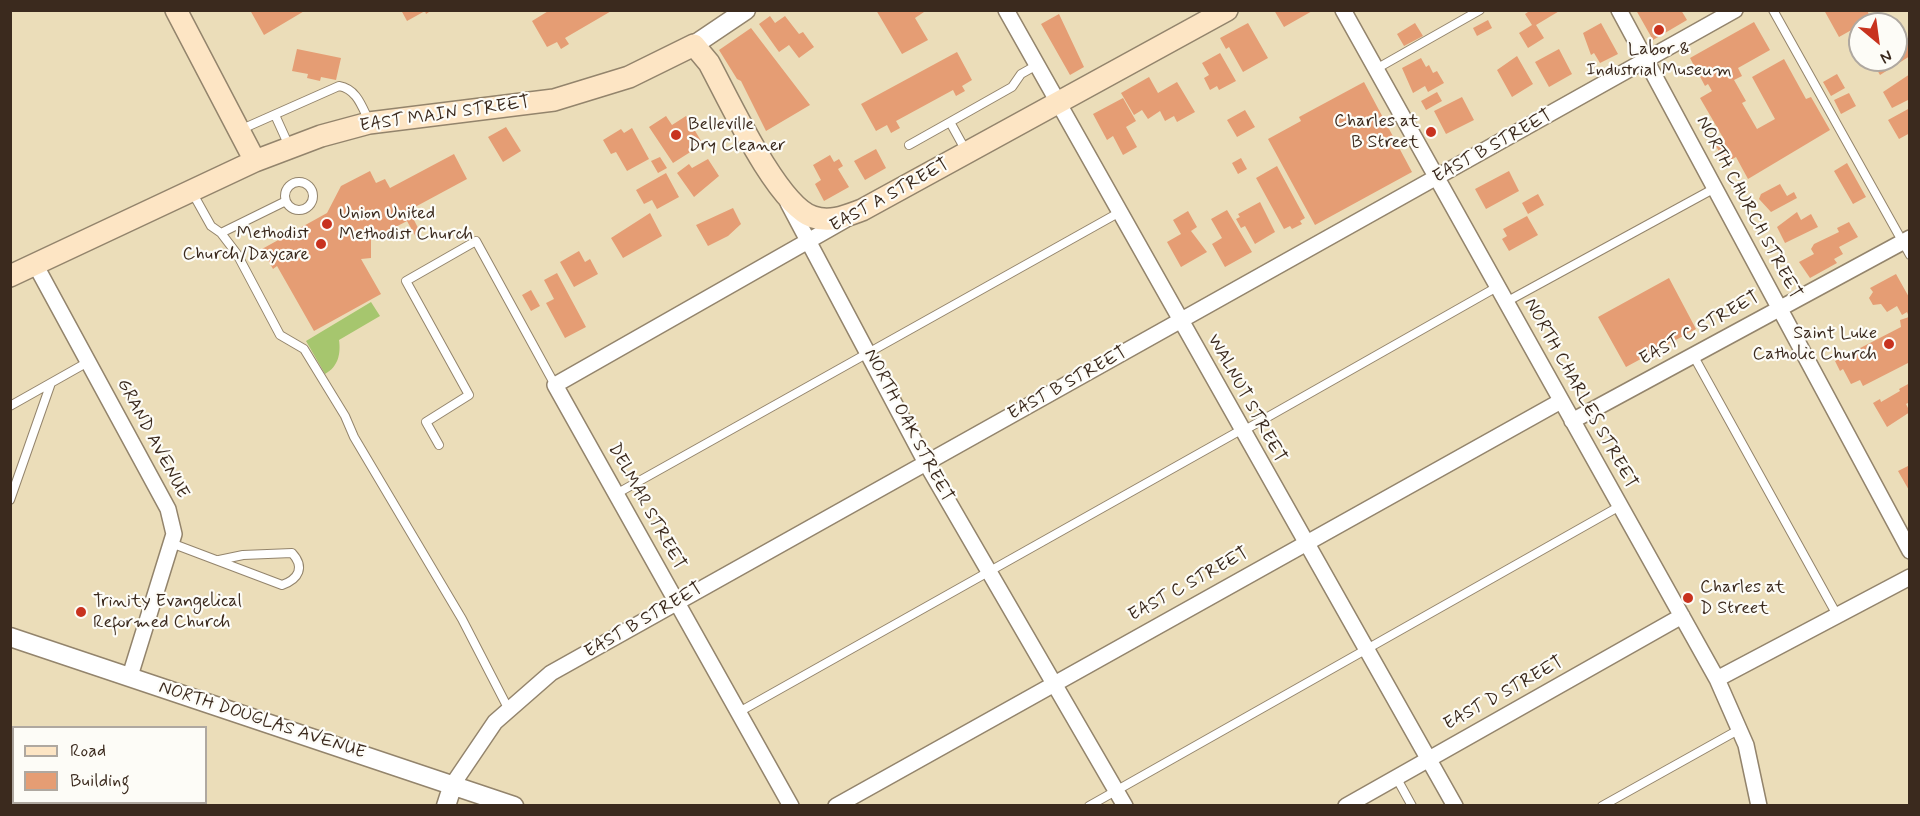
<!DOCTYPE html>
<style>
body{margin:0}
#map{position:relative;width:1920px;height:816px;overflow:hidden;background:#ebddb9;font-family:Mynerve,sans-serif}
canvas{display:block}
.frame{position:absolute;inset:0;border:12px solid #3b2a1e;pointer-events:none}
.legend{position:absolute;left:12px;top:726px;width:195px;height:78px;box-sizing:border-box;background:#fdfcf7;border:2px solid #afa8a0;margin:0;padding:8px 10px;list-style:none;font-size:18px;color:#3b2a1e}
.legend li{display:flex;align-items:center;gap:12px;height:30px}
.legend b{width:30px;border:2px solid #afa8a0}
.north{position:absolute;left:1848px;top:12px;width:60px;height:60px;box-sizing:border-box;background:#fdfcf7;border:2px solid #afa8a0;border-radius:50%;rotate:151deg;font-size:16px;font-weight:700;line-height:24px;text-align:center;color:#3b2a1e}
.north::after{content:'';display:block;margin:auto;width:21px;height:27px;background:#c8321e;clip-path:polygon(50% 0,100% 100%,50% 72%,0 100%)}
</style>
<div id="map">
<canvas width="1920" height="816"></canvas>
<div class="frame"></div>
<ul class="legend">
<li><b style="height:8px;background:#fde5c4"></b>Road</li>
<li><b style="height:16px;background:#e59d74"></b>Building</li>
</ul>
<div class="north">N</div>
</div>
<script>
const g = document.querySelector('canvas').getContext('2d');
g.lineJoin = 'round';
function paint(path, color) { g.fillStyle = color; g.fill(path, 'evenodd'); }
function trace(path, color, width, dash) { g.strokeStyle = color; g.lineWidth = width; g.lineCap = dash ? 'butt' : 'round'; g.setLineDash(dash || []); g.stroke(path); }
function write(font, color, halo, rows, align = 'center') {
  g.font = font + ' Mynerve,sans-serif'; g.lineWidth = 4.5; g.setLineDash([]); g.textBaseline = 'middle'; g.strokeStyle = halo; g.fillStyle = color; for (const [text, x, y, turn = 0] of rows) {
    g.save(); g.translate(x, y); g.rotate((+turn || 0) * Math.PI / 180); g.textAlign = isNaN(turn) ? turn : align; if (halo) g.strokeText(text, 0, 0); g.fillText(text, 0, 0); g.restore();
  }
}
paint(new Path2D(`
 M371 302 380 316 339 340C341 354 338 367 325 374L306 341Z`), '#a6c66e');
paint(new Path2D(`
 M250 10H306L264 35Z
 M401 10H432L426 14 425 11 407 21Z
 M550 10H613L565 38 569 44 561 49 557 42 547 47 532 21Z
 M876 10H927L915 18 928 40 902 54Z
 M1274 10H1314L1284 27Z
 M1531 10H1561L1536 25 1544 38 1528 48 1519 33 1532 25 1525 14Z
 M1636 10H1681L1687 20 1653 40Z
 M1824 10H1867L1871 19 1839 37Z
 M1059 14 1084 67 1070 75 1041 24Z
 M770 16 775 23 785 16 799 34 803 32 814 47 799 58 789 45 779 52 759 24Z
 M1488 20 1492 28 1477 36 1473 28Z
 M1754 22 1770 50 1738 68 1742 76 1734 80 1746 101 1742 103 1757 129 1775 119 1752 77 1784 59 1806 99 1811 97 1830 130 1748 179 1736 157 1725 163 1716 146 1725 141 1700 98 1712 91 1708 84 1705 86 1690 58Z
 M1248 23 1268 58 1243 72 1229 47 1226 49 1220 38Z
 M1415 23 1423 36 1404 46 1397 34Z
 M1601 23 1618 54 1600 63 1594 53 1591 55 1583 33Z
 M751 28 810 105 766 131 741 81 737 79 719 50Z
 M1910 37V56L1880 75 1873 63 1879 60H1896V44Z
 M297 49 341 58 336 80 321 77 320 81 307 78 308 74 292 71Z
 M1559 49 1572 74 1549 87 1535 62Z
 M957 52 972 80 962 86 965 91 956 96 953 90 896 121 900 128 891 133 887 125 876 131 861 104Z
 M1220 53 1236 81 1219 90 1217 86 1210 90 1204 78 1209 75 1202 63Z
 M1517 56 1533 84 1512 97 1497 70Z
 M1421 58 1426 67 1429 65 1433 73 1437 71 1444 83 1428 92 1425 86 1413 93 1402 68Z
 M1837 74 1845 88 1831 96 1823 82Z
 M1910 74V99L1892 108 1883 92Z
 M1149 77 1158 93 1177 82 1195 112 1177 122 1174 116 1165 121 1160 111 1148 119 1142 110 1134 115 1121 93Z
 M1364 82 1412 172 1315 225 1268 139 1301 121 1299 117Z
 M1437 92 1442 101 1426 110 1421 101Z
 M1849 93 1856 106 1841 114 1834 100Z
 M1462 97 1474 120 1446 134 1434 111Z
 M1123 98 1136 121 1126 127 1137 147 1123 155 1113 136 1107 140 1093 114Z
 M1910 108V133L1899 139 1888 120Z
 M1245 110 1255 127 1237 137 1227 120Z
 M666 116 672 125 686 116 703 144 673 163 649 127Z
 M506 127 521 151 503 162 488 137Z
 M632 128 649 159 627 171 616 152 611 154 603 140 621 129 624 133Z
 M876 149 886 168 865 180 854 161Z
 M454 154 467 179 415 207 419 215 413 218 421 234 416 237 407 221 371 240V258L361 259 381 294 314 331 277 266 273 269 262 249 327 213 341 186 370 171 376 183 385 179 390 188Z
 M830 155 834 162 839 159 843 166 838 169 849 187 824 201 815 184 821 180 813 165Z
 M660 157 667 168 658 173 651 161Z
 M1241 158 1247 169 1238 174 1232 163Z
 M708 159 719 176 694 197 677 173 689 164 692 168Z
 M1847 163 1866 197 1853 204 1834 171Z
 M1277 166 1305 218 1300 221 1302 224 1292 229 1290 226 1284 229 1256 178Z
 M1509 171 1519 191 1486 209 1475 189Z
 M666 173 679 197 657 209 652 200 644 204 636 190Z
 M1780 184 1787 196 1794 192 1797 198 1771 212 1759 199 1761 194Z
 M1538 194 1544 205 1528 214 1522 203Z
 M1260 202 1275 232 1255 244 1245 226 1241 228 1236 219 1240 217 1238 214Z
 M733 208 741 224 728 236 708 246 696 225Z
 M1227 210 1252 252 1225 267 1212 244 1222 238 1211 219Z
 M1188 211 1197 227 1191 231 1207 252 1181 267 1167 242 1181 234 1173 220Z
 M1797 212 1801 220 1811 214 1818 227 1785 243 1777 227Z
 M650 213 662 236 623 258 611 238Z
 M1527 216 1538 235 1509 251 1502 239 1507 236 1503 229Z
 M1849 222 1858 237 1839 247 1843 254 1834 259 1837 263 1810 278 1799 262 1814 254 1811 249 1814 244 1839 232 1837 228Z
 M579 251 585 262 590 259 598 274 574 287 560 262Z
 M557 273 586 327 565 338 546 303 554 299 544 280Z
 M1896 274 1910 299V362L1863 386 1860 380 1851 384 1843 369 1840 371 1835 361 1901 327 1900 320 1909 317 1907 312 1902 315 1897 306 1887 312 1881 304 1873 305 1869 298 1873 292 1870 288Z
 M1669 278 1696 329 1626 367 1598 317Z
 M531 290 540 306 531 311 522 295Z
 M1910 383V402L1906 404 1910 412 1887 427 1873 403 1880 399 1881 402 1900 391 1899 389Z
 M1910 465V492L1898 471Z`), '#e59d74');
const service = new Path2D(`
 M1773 10 1910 255
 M1376 69 1480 10
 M275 115 289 146
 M950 122 1012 87 1021 74 1037 65
 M242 129 339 86C357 89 362 107 369 121
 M909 145 950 122 966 151
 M285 196a14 14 0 1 1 28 0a14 14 0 1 1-28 0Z
 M192 192 211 226 221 233 286 201
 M221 233 237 254 280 335 304 349 345 416 354 437 462 619 509 710
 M1506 302 1715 188
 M1693 355 1837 615
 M10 406 88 362
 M1243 431 1497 287
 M439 445 426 422 469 395 406 281 476 241 555 385
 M616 494 1120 212
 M10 500 51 383
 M171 543 282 585C299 579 305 567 292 553L243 555 219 560
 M739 712 1241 430
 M10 765 14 766
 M1396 777 1412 806
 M117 802 126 806
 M1089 806 1620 506
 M1602 806 1740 729`);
const minor = new Path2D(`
 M1006 10 1455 806
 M1343 10 1717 679 1746 745 1759 806
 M1619 10 1910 551
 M788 203 926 463 1125 806
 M35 264 168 509 174 534 130 676
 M1572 421 1910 238
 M1717 679 1910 577
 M453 784 495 722 551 673 1735 10
 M791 806 555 385 845 220
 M836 806 1561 401
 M1346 806 1682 616`);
const tertiary = new Path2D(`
 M694 45 746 10
 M10 637 514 806
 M446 806 453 784`);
const secondary = new Path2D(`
 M176 10 255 161
 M10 276 255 161 321 136 369 123 554 100 629 77 694 45 709 63C728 98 777 205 813 217 830 223 846 216 862 210L1227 10`);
trace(service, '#93846c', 10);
trace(minor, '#93846c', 18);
trace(tertiary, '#93846c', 21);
trace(secondary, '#93846c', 24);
trace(service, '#fff', 8);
trace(minor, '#fff', 15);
trace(tertiary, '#fff', 18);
trace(secondary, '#fde5c4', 21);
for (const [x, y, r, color] of [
 [1659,30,6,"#c8321e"],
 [1431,132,6,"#c8321e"],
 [676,135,6,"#c8321e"],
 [327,224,6,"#c8321e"],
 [321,244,6,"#c8321e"],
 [1889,344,6,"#c8321e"],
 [1688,598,6,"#c8321e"],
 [81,612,6,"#c8321e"]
]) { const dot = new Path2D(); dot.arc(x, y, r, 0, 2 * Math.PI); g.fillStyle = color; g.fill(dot); trace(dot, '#fdfcf7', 2); }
write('18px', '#3b2a1e', '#fdfcf7', [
 ["Labor &",1659,50,"center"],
 ["Industrial Museum",1659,71,"center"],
 ["Charles at",1419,122,"right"],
 ["B Street",1419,143,"right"],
 ["Belleville",688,125],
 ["Dry Cleaner",688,146],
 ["Union United",339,214],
 ["Methodist Church",339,235],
 ["Methodist",309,234,"right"],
 ["Church/Daycare",309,255,"right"],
 ["Saint Luke",1877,334,"right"],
 ["Catholic Church",1877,355,"right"],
 ["Charles at",1700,588],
 ["D Street",1700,609],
 ["Trinity Evangelical",93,602],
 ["Reformed Church",93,623]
], 'left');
write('18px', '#3b2a1e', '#fdfcf7', [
 ["EAST MAIN STREET",445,115,-8],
 ["EAST B STREET",1493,147,-29],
 ["EAST A STREET",890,196,-29],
 ["NORTH CHURCH STREET",1748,208,62],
 ["EAST C STREET",1700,329,-29],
 ["EAST B STREET",1068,384,-29],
 ["NORTH CHARLES STREET",1580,394,61],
 ["WALNUT STREET",1246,399,61],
 ["NORTH OAK STREET",908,426,62],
 ["GRAND AVENUE",152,439,62],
 ["DELMAR STREET",646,507,61],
 ["EAST C STREET",1189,585,-29],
 ["EAST B STREET",644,621,-30],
 ["EAST D STREET",1504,694,-29],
 ["NORTH DOUGLAS AVENUE",262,721,18]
]);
</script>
